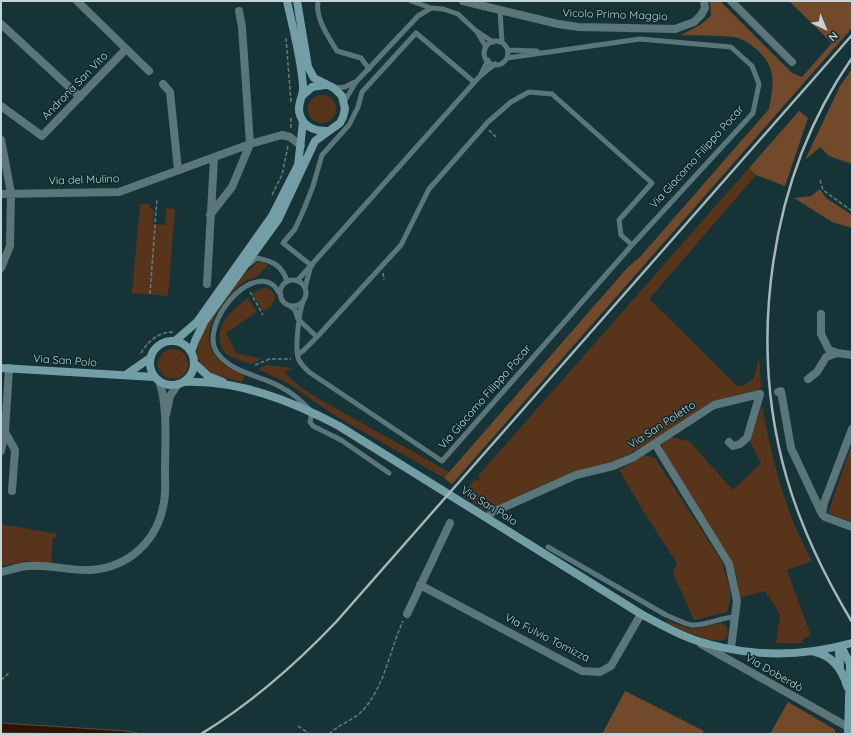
<!DOCTYPE html>
<meta charset="utf-8">
<style>
body{margin:0}
#map{position:relative;width:853px;height:735px;overflow:hidden;background:#163337;font-family:Quicksand,sans-serif}
canvas{display:block}
.frame{position:absolute;inset:0;border:2px solid #c4d4d7;pointer-events:none}
.north{position:absolute;left:805px;top:8px;width:40px;height:40px;-webkit-text-stroke:3px #0b292d;paint-order:stroke;rotate:136deg;font-size:11px;font-weight:700;line-height:16px;text-align:center;color:#c4d4d7}
.north::after{content:'';display:block;margin:auto;width:14px;height:18px;background:#c4d4d7;clip-path:polygon(50% 0,100% 100%,50% 72%,0 100%)}
</style>
<div id="map">
<canvas width="853" height="735"></canvas>
<div class="frame"></div>
<div class="north">N</div>
</div>
<script>
const g = document.querySelector('canvas').getContext('2d');
g.lineJoin = 'round';
function paint(path, color) { g.fillStyle = color; g.fill(path, 'evenodd'); }
function trace(path, color, width, dash) { g.strokeStyle = color; g.lineWidth = width; g.lineCap = dash ? 'butt' : 'round'; g.setLineDash(dash || []); g.stroke(path); }
function write(font, color, halo, rows, align = 'center') {
  g.font = font + ' Quicksand,sans-serif'; g.lineWidth = 3; g.setLineDash([]); g.textBaseline = 'middle'; g.strokeStyle = halo; g.fillStyle = color; for (const [text, x, y, turn = 0] of rows) {
    g.save(); g.translate(x, y); g.rotate((+turn || 0) * Math.PI / 180); g.textAlign = isNaN(turn) ? turn : align; if (halo) g.strokeText(text, 0, 0); g.fillText(text, 0, 0); g.restore();
  }
}
paint(new Path2D(`
 M308 109a14 14 0 1 1 28 0a14 14 0 1 1-28 0Z
 M749 168 756 175 649 299 737 386H743L754 378 759 358 761 389 711 402 651 442 614 462 572 472 486 511 462 495 475 479 478 481 480 478 478 476Z
 M140 204H149V208L154 210 153 224 165 225 166 208 175 209 168 296 132 293Z
 M261 261 268 265C264 269 259 275 254 278 252 279 248 279 246 281 238 285 232 294 226 300 199 332 203 361 245 374L242 382C228 378 206 375 199 360 188 339 242 269 261 261Z
 M264 288C270 288 273 291 275 297L271 307 263 311 252 293Z
 M248 298 257 312 226 333 236 353 262 359 251 364C244 361 234 359 228 355 223 352 221 346 220 341 217 321 234 310 248 298Z
 M158 364a15 15 0 1 1 30 0a15 15 0 1 1-30 0Z
 M267 365 292 368 284 372 299 386 321 400 449 472 444 478 331 413 289 384 258 369Z
 M762 405C772 460 785 512 812 561L787 570 811 636 803 638 802 643H776L780 614 765 591 739 598 737 576 728 555 663 453 662 444 671 437 689 441 733 490 761 463 750 442Z
 M852 443V522L828 513Z
 M645 455 655 458 722 562 730 589V601L727 612 694 620 673 573 677 563 647 517 619 470Z
 M1 524 57 534 56 537H53L51 563 27 561 1 566Z
 M668 621 689 628 696 629 721 623 726 626C739 659 676 627 667 623Z`), '#58351a');
paint(new Path2D(`
 M710 1H720L792 73 802 77 832 43 789 1H852V28L452 484 444 478 628 267 640 257 769 109C774 82 777 67 755 48 749 43 741 38 733 37 716 35 698 36 681 35L700 25 711 16Z
 M852 69V164L829 156 820 147 805 160 840 86Z
 M799 111 808 118 785 186 756 175 749 168Z
 M820 189 826 198 852 215V228L832 222 794 198 811 196Z
 M625 691 704 731 702 734H602Z
 M788 702 834 729 837 734H770Z`), '#724a2b');
const water = new Path2D(`
 M1 723 126 731 141 734 1 733Z`);
paint(water, '#2f1400');
trace(water, '#5c4e40', 1);
trace(new Path2D(`
 M286 38 291 102
 M291 128V116
 M489 130 496 137
 M820 180 823 190 852 211
 M272 195 282 175 288 146
 M383 273 384 280
 M250 292 263 315
 M150 294 157 198
 M141 353C148 341 159 332 173 332
 M255 365 270 359H291
 M1 680 9 673
 M298 726 310 734
 M329 734C339 724 355 720 364 709 385 685 390 649 403 621`), '#657c7f', 1.5, [4, 2]);
trace(new Path2D(`
 M411 1 431 8
 M318 2C315 18 329 38 337 51L361 58 369 69
 M500 11 502 42
 M477 32 486 47
 M484 53a12 12 0 1 1 24 0a12 12 0 1 1-24 0Z
 M508 50 537 51
 M481 74 488 60
 M334 88 345 87 355 82
 M344 102 356 82 418 16 431 8 443 9 458 14 475 30 493 42
 M249 264 257 258C273 261 283 266 287 282
 M312 266 283 243 295 229 304 209 313 186 322 155 349 125 358 107 362 92 416 33 474 82
 M280 293a13 13 0 1 1 26 0a13 13 0 1 1-26 0Z
 M297 281 480 76 495 64
 M305 288 310 269
 M281 295C278 292 276 287 273 285 247 266 201 325 216 351 229 372 258 375 279 386 291 392 302 401 312 412L310 422 313 426 341 440 389 473
 M303 302C299 311 295 348 298 357 299 363 305 368 309 372L442 461 632 245
 M290 306 295 310 298 319 317 337
 M298 354 303 351 317 337 401 245 429 189 488 122 511 102 529 92 552 94 652 183 619 220 621 235 632 245 753 113 759 84 752 66 731 47 640 39 507 58
 M548 547 666 615C674 618 684 624 692 625 707 626 721 617 735 617`), '#5b767a', 5);
trace(new Path2D(`
 M77 1 149 71
 M463 1 558 24 579 27 675 29 694 22 701 15 705 8 704 1
 M731 1 792 62
 M1 24 80 97
 M163 84 170 92 178 170
 M1 106 42 136 126 49
 M1 140 11 193 10 246 1 268
 M1 194 119 192 250 144 282 135 290 137 301 146
 M210 215 232 187 250 144 242 27 239 11
 M207 284 214 158
 M821 314V334L829 350 837 353 852 355
 M9 368 5 432 15 450 12 491
 M808 379 817 372 826 357 837 353
 M778 392 781 391 791 448 822 514
 M166 415 170 396 178 384
 M852 429 824 503 822 514 825 517 852 527
 M655 444 729 564 737 601 731 648
 M1 451 5 432
 M491 513 576 475 613 466 634 457 714 405 760 394 747 438 740 444 733 446 729 442
 M1 572C10 570 18 567 27 566 48 564 70 571 91 570 130 567 158 540 164 502 166 492 165 482 165 472 165 447 168 403 159 381
 M420 585 582 671 600 672 611 666 641 614
 M407 614 450 523
 M701 644 848 727`), '#5b767a', 8);
trace(new Path2D(`
 M287 1C293 29 301 57 303 86 304 96 296 105 300 115 304 127 315 131 327 131
 M302 96 312 87 325 85
 M150 363a22 22 0 1 1 44 0a22 22 0 1 1-44 0Z
 M175 341 197 322 272 216 298 165 303 122
 M191 352 195 341 204 322 278 220 315 141 340 123 343 117 345 109 342 96 334 88 314 78 308 67 297 1
 M194 363 208 376 223 382
 M1 368 154 377
 M127 374 150 358
 M184 382C239 380 292 401 339 426L641 614C662 625 684 638 708 644 755 657 805 656 852 643
 M841 646 850 664 848 734
 M815 652C833 656 842 669 847 686
 M840 666 839 653 841 646`), '#739ea6', 8);
trace(new Path2D(`
 M852 58C769 177 747 341 787 479 802 530 825 577 852 622
 M201 734C252 703 295 665 336 622L852 35`), '#a5b7ba', 2.5);
write('11px', '#c4d4d7', '#0b292d', [
 ["Vicolo Primo Maggio",615,15,2],
 ["Androna San Vito",75,86,-46],
 ["Via Giacomo Filippo Pocar",697,157,-48],
 ["Via del Mulino",84,180,-2],
 ["Via San Polo",65,361,4],
 ["Via Giacomo Filippo Pocar",485,397,-49],
 ["Via San Poletto",662,425,-33],
 ["Via San Polo",489,506,32],
 ["Via Fulvio Tomizza",547,638,27],
 ["Via Doberdò",774,673,30]
]);
</script>
